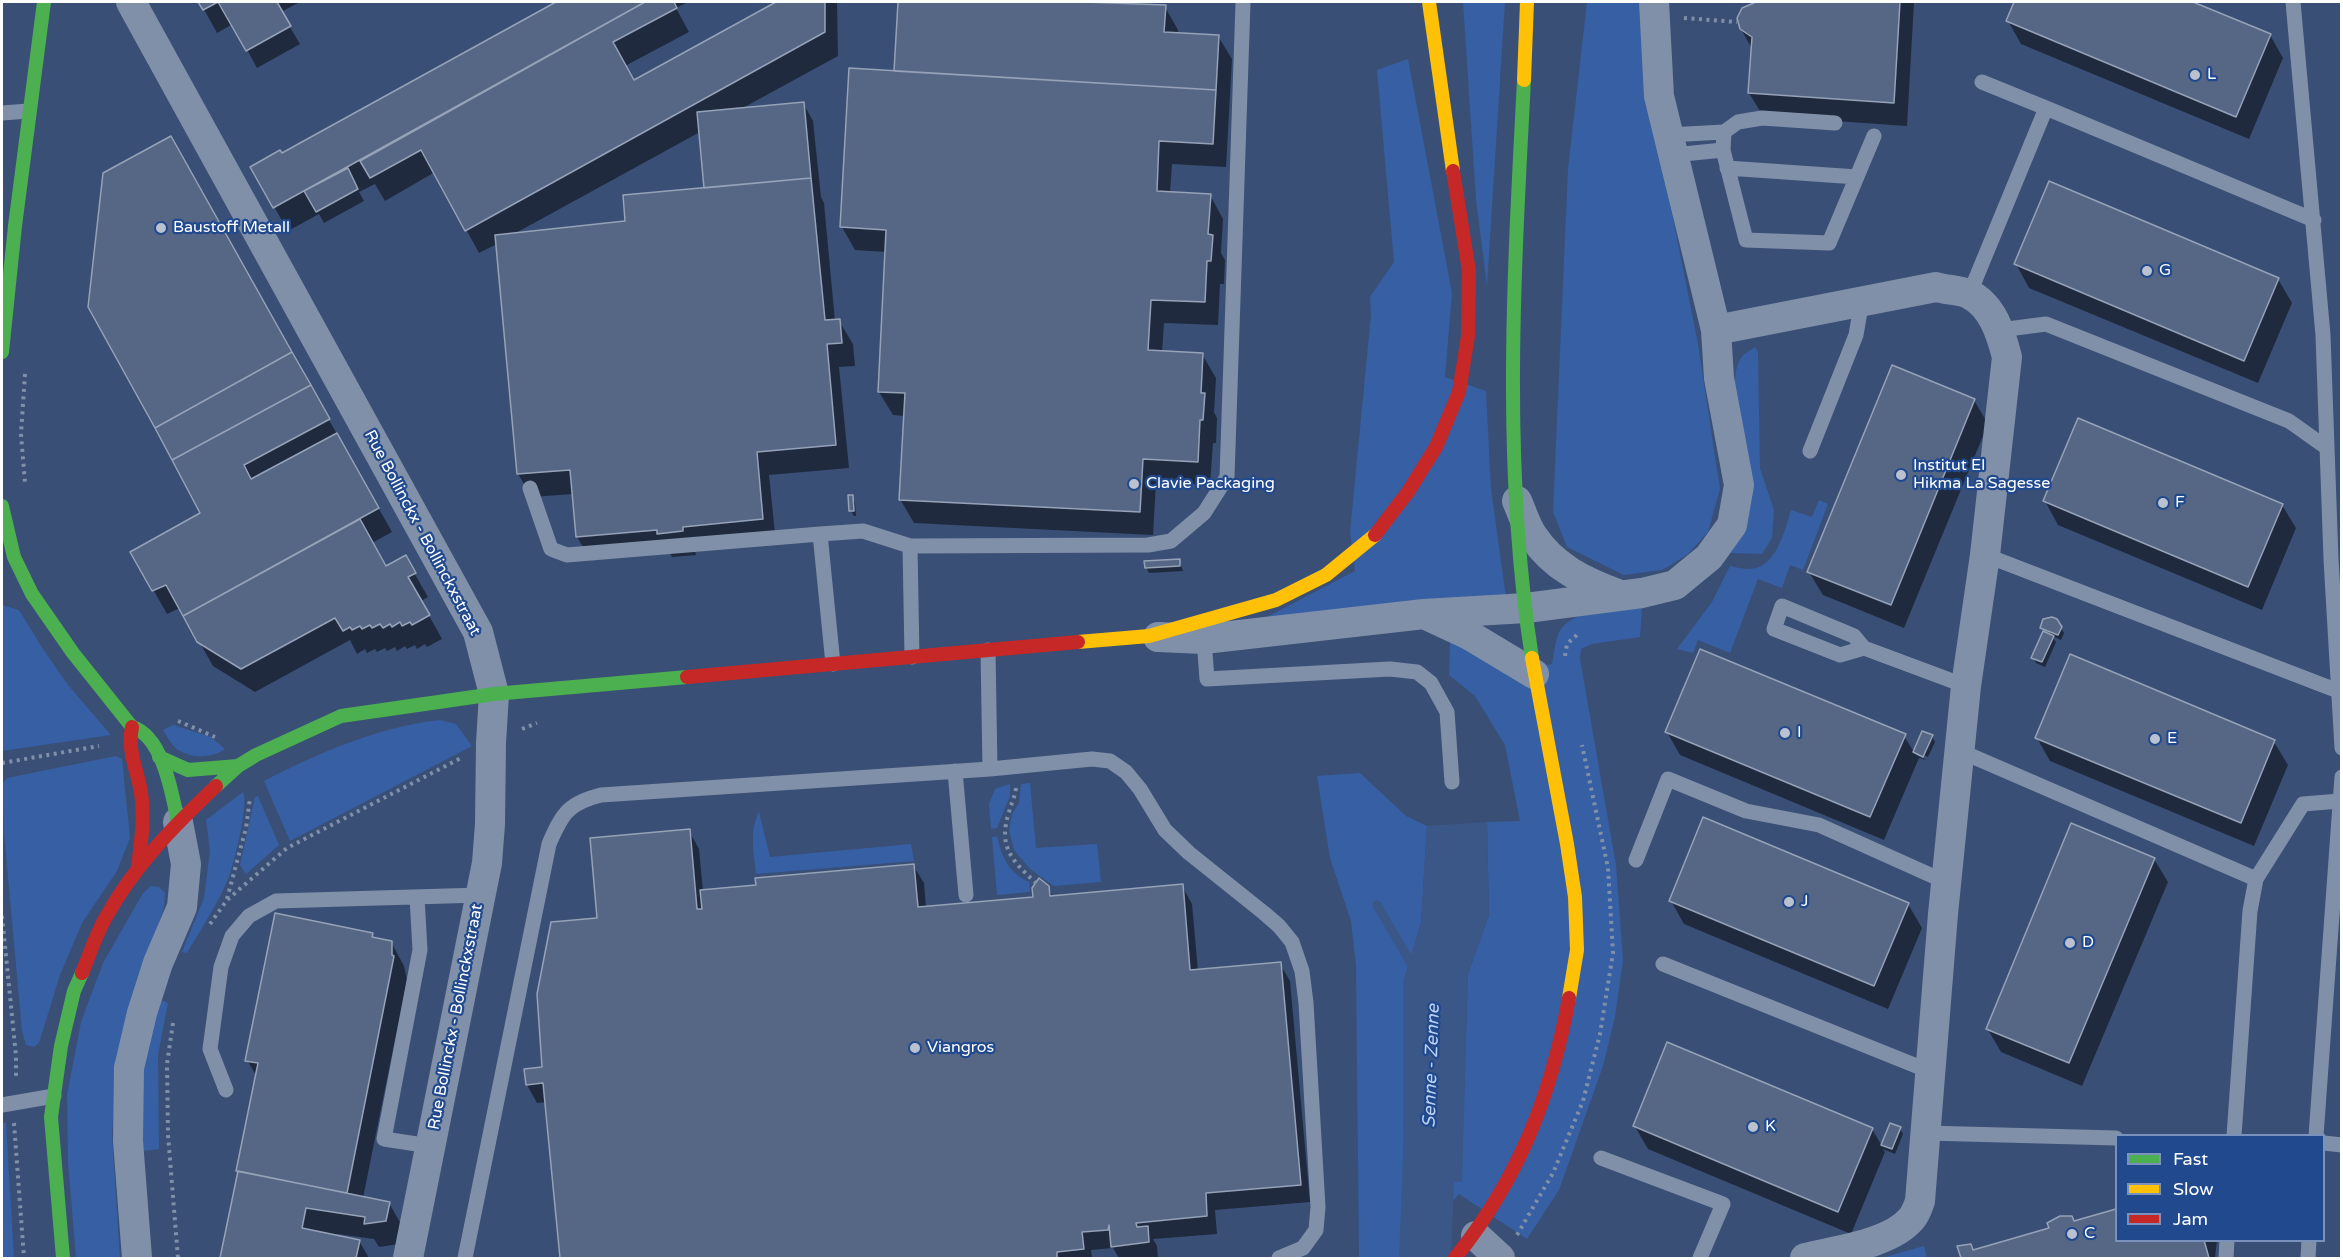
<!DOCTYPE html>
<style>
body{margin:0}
#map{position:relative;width:2343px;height:1260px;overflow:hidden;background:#3a4f76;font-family:"Varela Round",sans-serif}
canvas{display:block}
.frame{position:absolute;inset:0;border:3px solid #fff;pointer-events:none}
.legend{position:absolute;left:2115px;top:1134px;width:210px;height:108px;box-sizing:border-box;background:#21498e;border:2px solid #7a92bb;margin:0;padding:8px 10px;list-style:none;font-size:18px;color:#fff}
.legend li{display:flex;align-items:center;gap:12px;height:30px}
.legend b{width:30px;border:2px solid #7a92bb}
</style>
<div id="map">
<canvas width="2343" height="1260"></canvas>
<div class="frame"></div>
<ul class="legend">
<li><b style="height:8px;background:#4caf50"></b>Fast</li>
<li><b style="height:8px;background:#ffc107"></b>Slow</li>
<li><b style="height:8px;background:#c62828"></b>Jam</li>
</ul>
</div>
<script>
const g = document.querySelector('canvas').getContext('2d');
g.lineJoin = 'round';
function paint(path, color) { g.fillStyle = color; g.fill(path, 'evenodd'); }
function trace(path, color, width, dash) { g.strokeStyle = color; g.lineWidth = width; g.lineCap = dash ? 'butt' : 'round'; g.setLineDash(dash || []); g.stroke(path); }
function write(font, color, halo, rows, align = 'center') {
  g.font = font + ' "Varela Round",sans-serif'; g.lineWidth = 4.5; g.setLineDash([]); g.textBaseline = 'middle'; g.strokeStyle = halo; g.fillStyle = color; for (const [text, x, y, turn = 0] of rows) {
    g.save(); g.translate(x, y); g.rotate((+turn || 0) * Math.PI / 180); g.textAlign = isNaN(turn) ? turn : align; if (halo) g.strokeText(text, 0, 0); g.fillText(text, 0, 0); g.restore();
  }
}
paint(new Path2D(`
 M1463 2H1505L1487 286 1476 200Z
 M1587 2H1642L1643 67 1698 344 1720 489 1708 532 1687 555 1662 570 1624 575 1567 547 1553 512 1568 169Z
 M1408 59 1452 293 1445 377 1486 391 1491 489 1506 598 1267 617 1355 571 1350 532 1371 315 1370 297 1394 262 1377 70Z
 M1755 347 1758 352 1760 468 1774 510 1772 538 1762 554 1731 553C1743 530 1753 507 1752 479 1751 447 1723 386 1741 358 1743 354 1751 350 1755 347Z
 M1819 500 1828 504 1803 570 1790 565 1782 588 1758 579 1730 653 1698 640 1693 653 1677 649 1712 602 1730 566C1736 567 1743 569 1749 569 1776 569 1785 530 1791 510L1812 517Z
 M2 605 19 610 43 649 68 685 111 735 2 751Z
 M1642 608 1640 637 1592 644 1581 649 1580 659 1616 865 1623 960 1615 1017 1603 1066 1559 1190 1527 1239 1459 1194 1418 1242 1398 1258H1359L1356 966 1351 921 1330 858 1317 776 1360 773 1406 816 1427 826 1421 923 1403 983 1461 1182 1468 974 1489 915 1487 822 1520 821 1505 745 1475 696 1449 675 1450 638 1506 673 1552 664C1554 655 1555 641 1559 632 1573 607 1617 611 1642 608Z
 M440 720 456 724 472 746 290 841 264 781C318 753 378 727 440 720Z
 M173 725 211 737 225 749C212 758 193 759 178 750 171 745 167 736 163 730Z
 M116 756 122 759 130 838 117 871 82 923 60 975 39 1043 34 1047 26 1045 22 1031 4 833 2 784 7 778Z
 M1030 783 1036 848 1097 844 1101 882 1054 886 1030 869 1014 850 1009 830 1012 814 1019 803 1021 784Z
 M1010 784V796L997 828 991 829 989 804 995 789Z
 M243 792C249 804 234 865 228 879 217 905 201 929 187 953L182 952 204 898 210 851 206 820Z
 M258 796 279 845 246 874 240 865 255 797Z
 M759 812 770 857 911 844 914 861 756 874C754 853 749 831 759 812Z
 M997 836C1002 858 1009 873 1029 882L1030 892 997 895 992 837Z
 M151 886 159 887 165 893 164 907 117 1054 112 1135 120 1258H76L68 1162 67 1095 81 1022 103 963 143 893Z
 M161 1000 168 1003 158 1055 159 1149 142 1151 143 1082 146 1045Z
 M6 1122 14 1258H2V1124Z
 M1924 1246 1927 1258H1885V1257Z`), '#365fa4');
paint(new Path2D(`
 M1487 822 1489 915 1468 974 1462 1182 1403 1181V983L1421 923 1427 826Z`), '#3b5788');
paint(new Path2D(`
 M200 2H300L281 12 300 44 257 68 233 24 217 33Z
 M559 2H688L676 8 689 32 625 66 634 81 779 2H837L838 56 741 109 803 103 813 121 821 197 824 203 835 321H839L853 344 855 366 839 367 849 468 769 475 776 543 695 551 696 555 672 557 670 553 591 560 577 537 573 494 532 497 518 474 497 244 479 253 435 172 385 201 375 184 359 192 364 201 324 223 319 214 288 231 252 168 281 155ZM700 132 707 189 626 223 514 234Z
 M899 2H1053L1165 7 1178 30V34L1218 36 1232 59 1226 167 1172 164 1170 193 1210 195 1223 219 1221 253 1225 260 1224 284H1220L1218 325 1164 323 1162 352 1202 354 1216 378 1214 412 1217 418 1216 443H1213L1210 485 1156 482 1153 535 914 523 900 499 905 416 893 415 879 392 886 252 855 250 842 227 896 72Z
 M1756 2H1914L1907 126 1763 116 1749 93 1752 49 1741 29Z
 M2016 2H2190L2270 35 2283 58 2249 139 2021 44 2008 21Z
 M2016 264 2278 279 2292 303 2258 383 2029 288Z
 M306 379 392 532 372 543 386 568 405 557 428 597 421 601 442 639 427 647 425 644 417 649 415 645 407 649 405 646 397 651 395 647 387 651 385 648 377 652 375 649 367 653 365 649 357 654 350 640 255 692 213 666 180 608 167 614 132 552 202 513Z
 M1974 400 1988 424 1904 628 1823 595 1809 572Z
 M852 496 855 502 856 516H854L851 511Z
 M2045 501 2282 505 2296 528 2262 610 2058 525Z
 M1179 560 1183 571 1149 573 1146 567Z
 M2061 627 2064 633 2061 640 2052 636 2056 642 2045 667 2036 663 2033 658 2044 632 2041 628Z
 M2071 656 2274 742 2288 765 2254 846 2050 761 2037 738Z
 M1667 732 1904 736 1914 752 1932 736 1935 742 1928 757 1917 752V755L1927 760 1919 758 1884 840 1680 755Z
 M689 831 699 849 703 891 758 887 913 865 924 883 926 908 1034 898 1048 887 1053 897 1182 886 1192 904 1198 971 1280 964 1290 981 1310 1202 1215 1210 1217 1234 1153 1239 1157 1246 1158 1258H1119L1113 1248 1091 1250 1092 1258H562L547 1102 537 1103 527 1085 544 1069 598 920Z
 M2154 859 2168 882 2082 1086 2001 1052 1987 1028Z
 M1671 901 1908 904 1922 928 1888 1009 1684 924Z
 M372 935 374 939 391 942 404 966 407 980 363 1198 389 1203 402 1226 399 1244 379 1247 374 1239 337 1234 336 1237 359 1241 369 1258H221L257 1077 247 1060Z
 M1634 1125 1872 1129 1882 1146 1891 1125 1900 1129 1903 1134 1895 1154 1883 1149 1885 1152 1851 1234 1648 1149Z
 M2116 1210V1240H2217L2215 1258H1962L1959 1247 1974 1251Z`), '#0007');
trace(new Path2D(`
 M1377 905 1415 970`), '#3b5788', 9);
trace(new Path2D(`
 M1425 1258 1431 1108`), '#3b5788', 52);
const building = new Path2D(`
 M198 2H218L203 10Z
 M218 2H277L291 26 246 51Z
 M556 2H645L273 208 250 167 280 150 282 153 300 143Z
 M645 2H674L677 8 613 42 634 80 776 2H825V32L465 231 421 150 370 178 360 161Z
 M898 2H1084L1166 5 1164 32 1219 35 1216 90 894 71Z
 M1754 2H1900L1894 103 1748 93 1752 37 1740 29 1737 18 1742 8 1754 3Z
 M2014 2H2193L2271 34 2236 117 2006 21Z
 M849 68 1216 90 1213 144 1159 141 1157 191 1211 194 1208 234 1213 235 1211 261H1207L1205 302 1151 300 1148 350 1203 353 1201 393H1205L1203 420H1200L1198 462 1143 459 1140 512 899 500 905 393 878 392 886 230 840 227Z
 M804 102 811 178 704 188 697 112Z
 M171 136 292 352 155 428 88 307 103 173Z
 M348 168 358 189 316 212 304 191Z
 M811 178 825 320 840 319 842 343 827 344 836 445 757 452 763 519 683 527V531L657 534V530L576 537 570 470 517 474 495 235 625 221 623 195Z
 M2049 181 2279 278 2244 361 2014 264Z
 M292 352 311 385 172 460 155 428Z
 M1892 365 1975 399 1891 605 1807 572Z
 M311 385 330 419 244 465 251 479 337 433 379 508 183 616 166 585 152 591 130 552 200 513 172 460Z
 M2078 418 2283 504 2248 587 2043 501Z
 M848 495H853L854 511H849Z
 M360 519 386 566 406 555 416 573 408 577 430 615 412 625 410 622 402 626 400 622 392 627 390 624 383 628 380 624 372 628 370 625 362 629 360 626 352 630 350 627 343 631 335 618 241 669 197 642 183 616Z
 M1180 559V566L1145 568 1144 561Z
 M2052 617 2057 619 2062 627 2058 635 2040 628 2043 619Z
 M2043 631 2054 636 2042 662 2031 658Z
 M1700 649 1906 734 1870 817 1665 732Z
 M2070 654 2275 740 2241 823 2035 738Z
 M1922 731 1933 735 1923 757 1913 752Z
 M1703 817 1909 903 1874 986 1669 901Z
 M2071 823 2155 858 2069 1063 1986 1029Z
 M690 829 697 909H702L700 890 756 885 755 878 914 864 918 907 1033 897 1032 888 1039 878 1049 886 1050 896 1183 884 1190 970 1281 962 1301 1185 1206 1193 1207 1216 1136 1223 1137 1227 1148 1226 1149 1242 1111 1247 1109 1225 1108 1230 1082 1232 1084 1249 1057 1252V1258H560L543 1083 526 1085 524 1069 542 1067 537 994 551 922 597 918 590 838Z
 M275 913 373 933 372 937 392 941V955L394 956 347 1193 236 1171 258 1063 245 1061Z
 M1667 1042 1873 1128 1838 1212 1633 1126Z
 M1890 1123 1901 1127 1892 1149 1881 1145Z
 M238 1171 390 1202 386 1221 364 1224 365 1217 306 1208 302 1228 360 1240 356 1258H220Z
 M2116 1209V1240H2204L2209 1258H1961L1957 1246 1971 1244 1973 1250 2049 1228 2047 1223 2060 1216H2072L2074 1221Z`);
paint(building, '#566785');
trace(building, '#96a2b7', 1.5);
trace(new Path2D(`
 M1684 18 1737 22
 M25 374 21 434 25 483
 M1565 656 1567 644 1579 633
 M178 721 215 737
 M522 729 537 723
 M2 763 99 746
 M1016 788C1015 797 1011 804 1009 812 998 846 1011 860 1036 883
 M227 899 246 828 250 798
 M2 916 16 1056V1080
 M210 924 227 900 287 848 461 758
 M173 1023 167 1064 168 1135 178 1258
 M14 1123 24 1258
 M1517 1235 1553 1173 1583 1101 1600 1034 1613 953 1608 868 1582 745`), '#8190a9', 4, [3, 4.5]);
trace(new Path2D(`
 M2293 2 2323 335 2331 559 2342 748
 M1982 82 2046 108
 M2 113 29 111
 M1724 132 1723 150 1746 240 1829 243 1874 136
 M1668 135 1724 132 1738 122 1762 118 1835 123
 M1673 155 1723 150
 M1727 168 1857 177
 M1969 295 2046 108 2314 220
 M2000 330 2046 324 2289 421 2327 448
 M1810 451 1856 335 1862 300
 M530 488 551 549 567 555 820 534 833 664
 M820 534 863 531 910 546
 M1985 555 2338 691
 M1204 639 1207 679 1390 669 1417 672 1431 683 1447 712 1452 782
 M1864 648 1840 655 1774 629 1782 606 1854 636 1864 648 1966 686
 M912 657 910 546 1148 545 1171 541 1204 513 1227 477 1243 3
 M1960 751 2256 879 2250 911 2234 1136
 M990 769 1092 759 1110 761 1126 772 1140 789 1165 830 1189 853 1264 913 1279 926 1292 942 1302 971 1306 1003 1318 1207 1316 1230 1303 1248 1279 1258
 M955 771 966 895
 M1636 860 1668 779 1746 811 1819 825 1946 882
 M2256 879 2303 804 2340 801
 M417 897 420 950 384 1139 430 1146
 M1663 964 1929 1071
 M226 1090 210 1049 221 967 232 936 249 916 276 901 481 895
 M2 1105 54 1096
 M1926 1133 2116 1138
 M2316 1136 2342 777
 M2324 1143 2342 1145
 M1601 1158 1723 1204 1700 1258
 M465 1258 549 844C562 814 568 803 601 795L990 769 988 650
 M2226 1258 2227 1240
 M2308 1258 2309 1240`), '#8190a9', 15);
trace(new Path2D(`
 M131 2 478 632 494 694 491 743 490 824 487 863 408 1258
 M1716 330 1936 287C1946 290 1960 290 1969 294 1993 306 2001 334 2007 357L1985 555 1966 686 1943 914 1920 1201C1918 1207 1916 1213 1912 1218 1891 1244 1837 1250 1805 1258
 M1517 501C1522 512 1526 526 1533 536 1553 567 1585 582 1618 594
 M1426 615 1469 635 1534 674
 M1158 637 1204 639 1424 614 1526 608 1642 593 1675 585 1709 557 1732 525 1739 485 1719 378 1716 330 1659 96 1654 2
 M1476 1236 1500 1258
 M137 1258 128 1141 129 1068 142 1013 158 963 182 907 186 864 178 822`), '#8190a9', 30);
trace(new Path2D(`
 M1524 80C1514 273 1502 466 1532 658
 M2 352 15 226 44 2
 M2 506 14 557 32 594 73 653 132 727C163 736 172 794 178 822
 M159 757 188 770 238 766
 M216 786 238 766 256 755 341 716 494 694 687 677
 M63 1258 51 1117 61 1046 74 991 82 973`), '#4caf50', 14);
trace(new Path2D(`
 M1429 2 1453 171
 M1524 80 1527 2
 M1078 642 1149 636 1276 600 1326 575 1375 535
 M1532 658 1567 844 1575 897 1577 950 1569 998`), '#ffc107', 14);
trace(new Path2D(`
 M1375 535 1408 492 1436 447 1459 392 1468 336 1469 271 1453 171
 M687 677 1078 642
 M132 727C127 751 137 769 141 792 145 817 141 842 138 867
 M82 973C90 954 96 934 106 917 134 866 174 826 216 786
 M1455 1258C1518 1180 1551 1097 1569 998`), '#c62828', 14);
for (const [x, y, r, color] of [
 [2195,75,6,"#bac1cf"],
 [161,228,6,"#bac1cf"],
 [2147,271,6,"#bac1cf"],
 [1901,475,6,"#bac1cf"],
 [1134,484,6,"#bac1cf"],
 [2163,503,6,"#bac1cf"],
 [1785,733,6,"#bac1cf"],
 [2155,739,6,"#bac1cf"],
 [1789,902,6,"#bac1cf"],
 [2070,943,6,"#bac1cf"],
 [915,1048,6,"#bac1cf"],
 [1753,1127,6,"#bac1cf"],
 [2072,1234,6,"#bac1cf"]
]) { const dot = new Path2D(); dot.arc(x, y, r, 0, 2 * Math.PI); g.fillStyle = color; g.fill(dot); trace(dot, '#21498e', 2); }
write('16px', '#fff', '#21498e', [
 ["L",2207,75],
 ["Baustoff Metall",173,228],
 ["G",2159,271],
 ["Institut El",1913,466],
 ["Hikma La Sagesse",1913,484],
 ["Clavie Packaging",1146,484],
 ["F",2175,503],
 ["I",1797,733],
 ["E",2167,739],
 ["J",1801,902],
 ["D",2082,943],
 ["Viangros",927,1048],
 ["K",1765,1127],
 ["C",2084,1234]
], 'left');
write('16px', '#fff', '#21498e', [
 ["Rue Bollinckx - Bollinckxstraat",422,533,62],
 ["Rue Bollinckx - Bollinckxstraat",456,1017,-79]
]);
write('italic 18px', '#bcd1f3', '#21498e', [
 ["Senne - Zenne",1432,1066,-88]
]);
</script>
